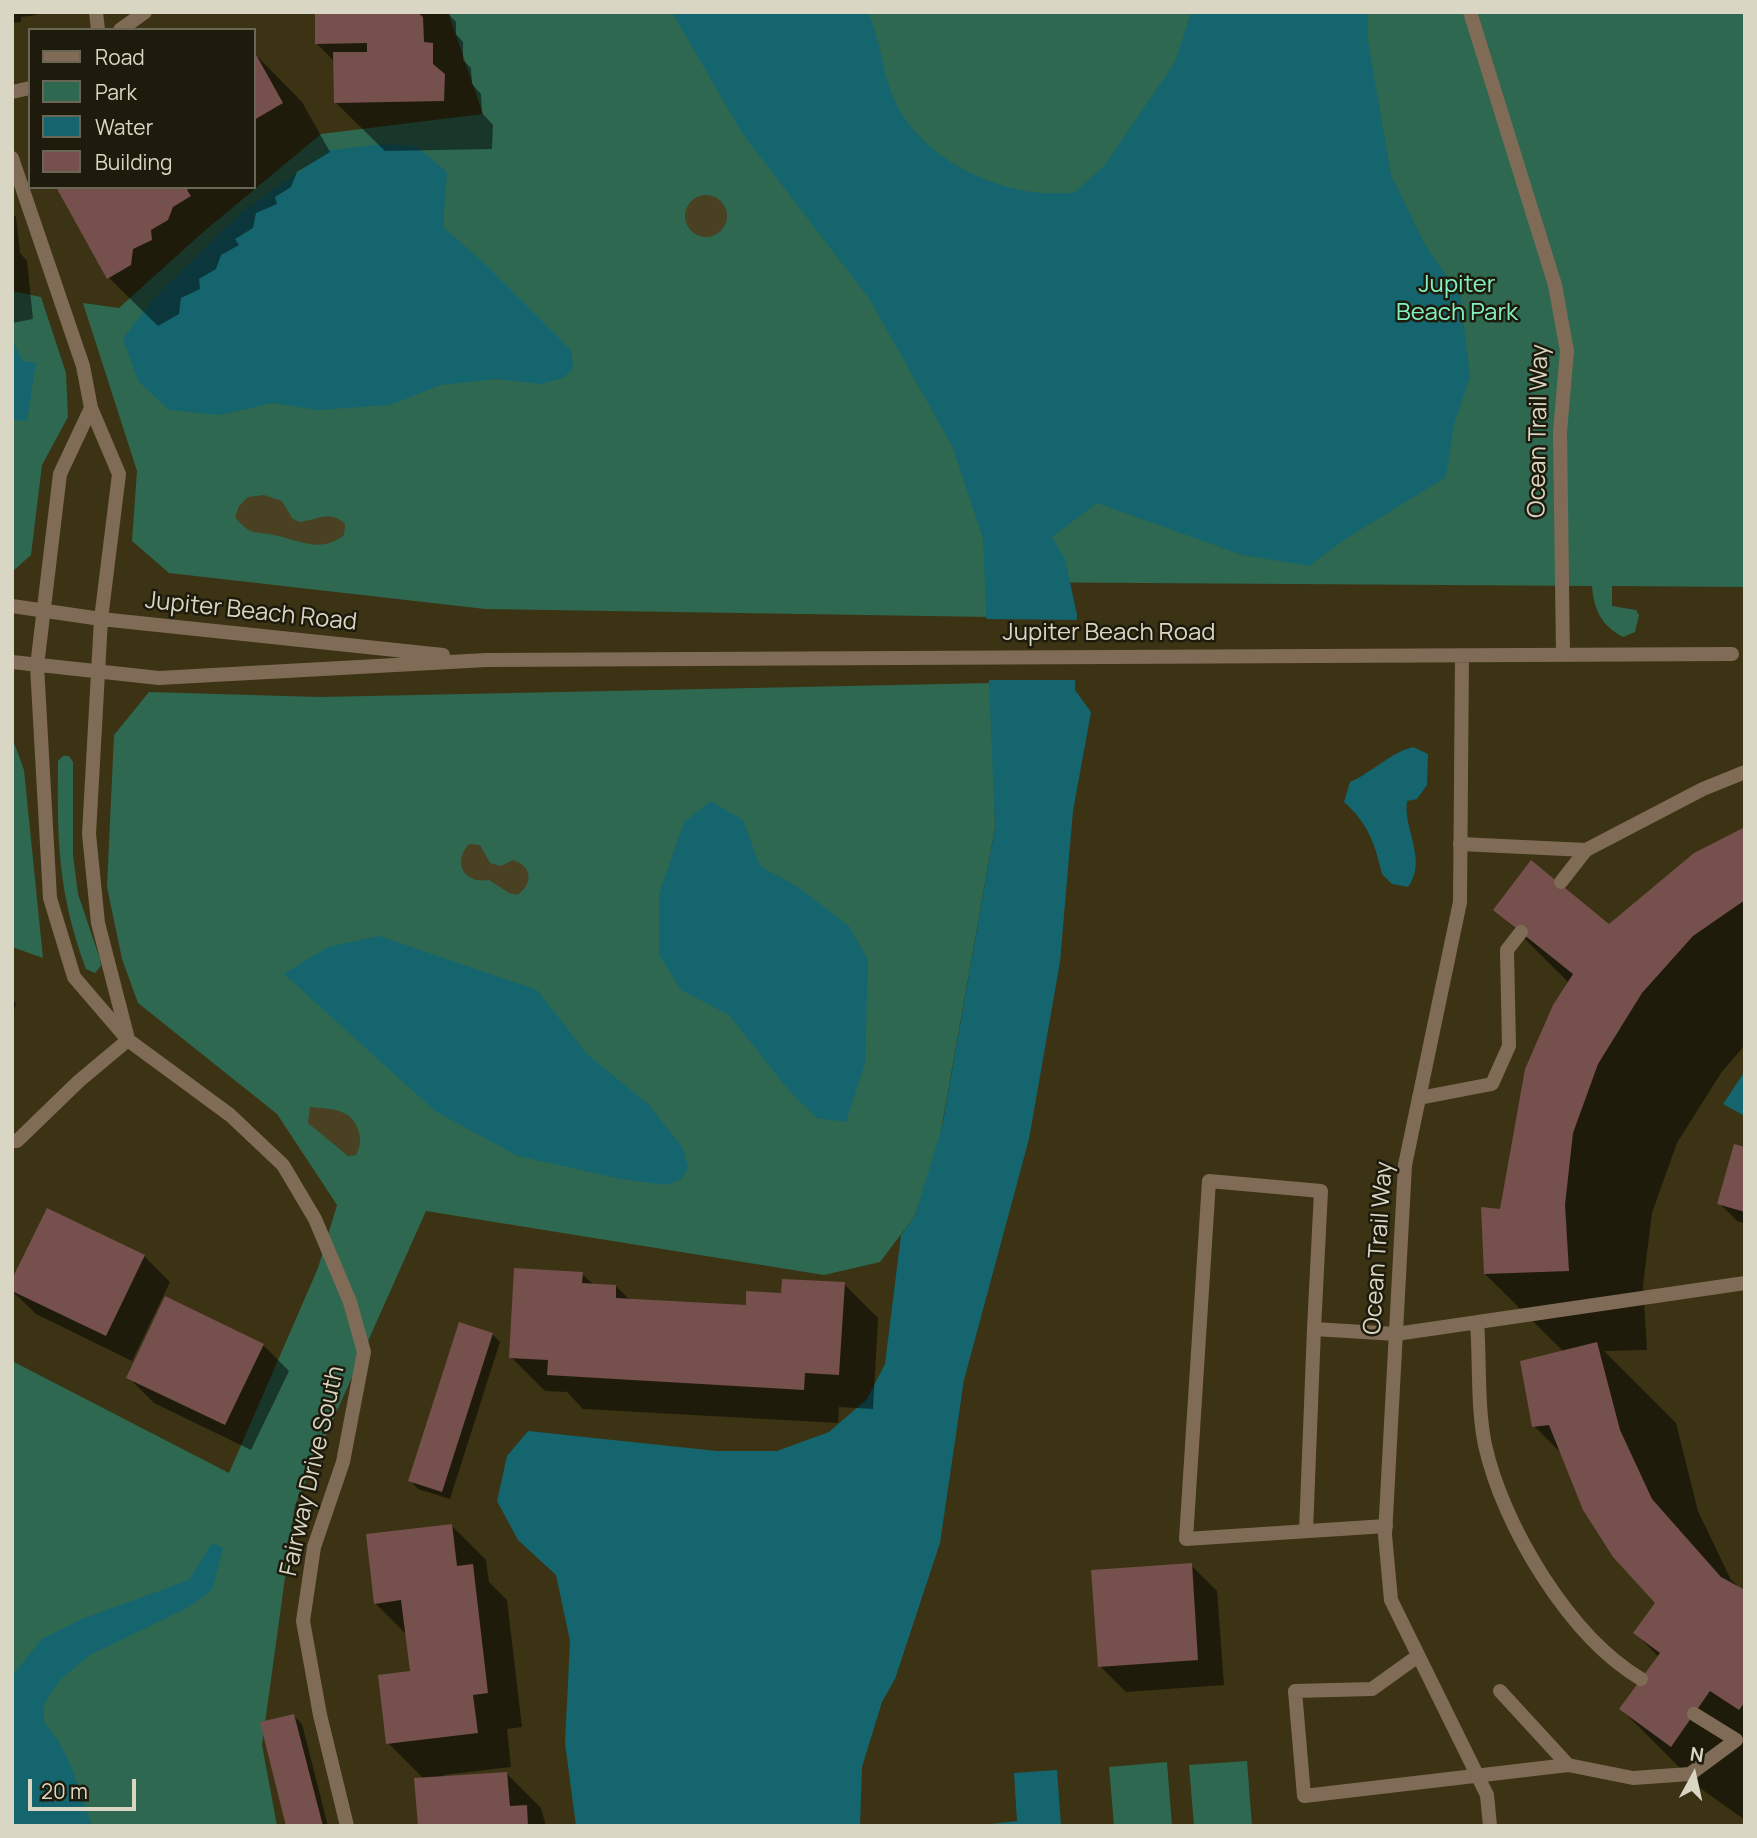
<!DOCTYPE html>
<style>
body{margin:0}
#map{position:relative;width:1757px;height:1838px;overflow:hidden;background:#3b3313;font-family:Manrope,sans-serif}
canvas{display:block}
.frame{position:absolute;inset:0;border:14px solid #dad6c4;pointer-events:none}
.legend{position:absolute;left:28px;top:28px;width:228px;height:161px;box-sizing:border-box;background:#1e1b0d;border:2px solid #696656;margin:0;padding:9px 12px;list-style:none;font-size:21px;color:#dad6c4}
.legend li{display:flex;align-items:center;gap:14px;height:35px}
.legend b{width:35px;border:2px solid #696656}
.north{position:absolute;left:1659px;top:1740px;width:70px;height:70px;-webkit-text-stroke:5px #1e1b0d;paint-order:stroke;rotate:8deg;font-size:19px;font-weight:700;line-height:28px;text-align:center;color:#dad6c4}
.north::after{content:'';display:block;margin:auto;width:24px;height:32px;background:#dad6c4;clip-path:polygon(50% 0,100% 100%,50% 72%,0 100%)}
.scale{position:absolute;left:28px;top:1779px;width:108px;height:32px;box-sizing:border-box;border:4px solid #dad6c4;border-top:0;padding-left:9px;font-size:21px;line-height:24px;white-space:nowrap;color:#dad6c4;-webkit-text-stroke:5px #1e1b0d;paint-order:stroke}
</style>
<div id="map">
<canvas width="1757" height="1838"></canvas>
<div class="frame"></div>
<ul class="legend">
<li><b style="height:9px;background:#806c56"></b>Road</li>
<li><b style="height:19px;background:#2e6850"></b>Park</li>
<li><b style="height:19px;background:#15656f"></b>Water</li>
<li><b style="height:19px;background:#75504c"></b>Building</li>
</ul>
<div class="north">N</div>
<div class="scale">20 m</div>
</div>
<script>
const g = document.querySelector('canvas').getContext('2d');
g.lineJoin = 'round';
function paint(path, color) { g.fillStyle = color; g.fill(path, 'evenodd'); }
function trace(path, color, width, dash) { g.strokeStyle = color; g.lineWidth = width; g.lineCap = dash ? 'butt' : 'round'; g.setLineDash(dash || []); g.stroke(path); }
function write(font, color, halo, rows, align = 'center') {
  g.font = font + ' Manrope,sans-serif'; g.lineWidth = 5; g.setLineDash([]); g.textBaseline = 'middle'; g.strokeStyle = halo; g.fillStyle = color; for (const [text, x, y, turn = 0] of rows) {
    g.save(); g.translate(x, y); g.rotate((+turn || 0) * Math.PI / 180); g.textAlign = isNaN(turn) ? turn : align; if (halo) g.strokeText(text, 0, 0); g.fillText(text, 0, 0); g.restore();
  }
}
paint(new Path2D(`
 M448 12H1745V587L1612 586V606L1636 610 1639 615 1635 632 1623 637C1601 625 1594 610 1592 586L992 582 990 617 485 609 169 573 132 541 137 471 83 303 119 308 202 233 321 134 483 114Z
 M12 291 41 297 66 373 68 417 42 465 31 555 14 570Z
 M991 683 995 827 938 1148 915 1216 880 1262 824 1275 426 1211 295 1505 262 1745 277 1826H12V1361L229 1473 318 1268 337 1205 277 1114 138 1003 122 959 107 887 114 735 149 692 320 697Z
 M12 737 24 770 43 958 12 947Z
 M63 756H69L73 762V855L78 894 100 959 101 966 95 973 86 969C58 893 57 841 58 761Z
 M1247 1761 1252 1826H1194L1189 1765Z
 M1167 1762 1172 1826H1114L1109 1767Z`), '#2e6850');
paint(new Path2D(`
 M685 216a21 21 0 1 1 42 0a21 21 0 1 1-42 0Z
 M264 495 282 501 292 518 299 522C318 520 330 509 345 524L344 535C321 554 299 540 274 535 255 531 250 536 235 517L239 506 248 497Z
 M469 844 480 845 490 863 501 866 513 860C532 866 534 884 517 895L509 893 489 880C464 884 452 863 469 844Z
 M310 1107C331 1109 353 1108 359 1133 361 1141 360 1148 356 1155L348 1156 308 1123Z`), '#494121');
paint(new Path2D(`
 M672 12H868C880 39 882 68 892 94 913 149 975 183 1031 192 1045 194 1060 193 1074 193L1105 165 1175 62 1191 12H1368V41L1391 175 1425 245 1460 294 1470 377 1454 425 1446 477 1344 540 1309 566 1242 555 1097 503 1052 537 1065 559 1077 615 1075 690 1091 712 1073 811 1060 962 1029 1139 964 1380 940 1543 895 1679 882 1702 862 1767 860 1826H576L565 1743 570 1641 556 1575 518 1540 497 1501 507 1456 528 1431 717 1451H777L829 1432 867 1399 885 1364 901 1235 915 1216 942 1127 995 827 983 539 952 446 870 300 742 133Z
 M386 144 417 147 447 172 443 227 483 262 571 350 573 368 563 378 541 384 497 379 441 385 390 405 317 410 273 403 219 415 169 410 138 381 123 338 156 296 242 212 330 150Z
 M12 340 23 361 36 363 27 421 12 420Z
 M1413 747 1428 754 1427 785 1417 799 1407 801C1403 830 1428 860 1408 887L1392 884 1382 874C1375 844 1368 823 1344 802L1350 782C1373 772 1388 754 1413 747Z
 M711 801 743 820 760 866 798 887 849 926 868 960 865 1063 846 1122 817 1118 790 1092 729 1015 681 990 659 955V894L684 822Z
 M379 936 537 990 587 1054 649 1105 683 1148 688 1167 682 1179 666 1185 621 1179 518 1156 435 1111 284 974 328 947Z
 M1745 1071V1116L1723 1104Z
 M212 1543 223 1548 212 1590 189 1607 90 1655 61 1679 48 1697 43 1709 44 1722 58 1740 71 1766 92 1826H12V1676L42 1639 82 1619 189 1580Z
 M1057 1770 1061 1826H974L1017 1821 1014 1773Z`), '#15656f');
paint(new Path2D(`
 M984 619 1080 620 1079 680H987Z`), '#3b3313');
paint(new Path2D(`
 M12 12H36V15L21 17V22L12 23Z
 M316 12H447L456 22V34L463 42V60L471 68 472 84 481 94 482 113 493 125 492 149 385 151 336 103 335 62 317 44Z
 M254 53 302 102 330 152 297 172 291 187 275 197 277 204 256 213 253 228 235 239 239 245 221 255 216 269 199 279 200 289 181 298 179 314 158 326 109 278 58 187H254Z
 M12 214 16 217 20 253 27 261 33 319 12 323Z
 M1745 829V1045L1721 1073 1677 1143 1652 1213 1643 1285 1647 1350 1604 1351 1676 1423 1698 1511 1731 1580 1745 1592V1820L1700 1788 1621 1709 1659 1657 1635 1633 1657 1603 1563 1455 1534 1426 1564 1352 1485 1274 1501 1211 1569 983 1496 910 1609 926Z
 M12 999 16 1003 12 1017Z
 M1745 1149V1223L1737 1221 1719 1203Z
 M144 1256 170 1282 132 1361 36 1314 12 1291Z
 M582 1274 594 1285 616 1286 630 1300 747 1307 782 1295 844 1284 878 1318 873 1409 839 1407 838 1423 583 1409 567 1392 545 1391 511 1357Z
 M492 1334 500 1342 450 1499 418 1489 410 1480Z
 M263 1345 289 1371 251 1450 154 1403 128 1377Z
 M452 1526 486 1560 489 1582 507 1600 522 1727 507 1729 511 1767 443 1775V1778L507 1774 541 1808 546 1826H420L424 1779 388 1743 412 1673 407 1635 375 1603Z
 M1191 1565 1217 1591 1224 1685 1126 1692 1100 1666Z
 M294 1716 302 1724 328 1826H288Z`), '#0007');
paint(new Path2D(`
 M315 12H417L423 17 424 42 433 43V64L445 74 444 101 334 103 333 52H367V43L315 44Z
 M254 51 283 103 254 120Z
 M56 187H191L187 190 191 196 173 207 168 220 151 230 152 240 133 249 131 265 107 279Z
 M1745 827V900L1693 936 1642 993 1598 1064 1573 1133 1565 1205 1569 1271 1484 1274 1481 1207 1500 1209 1525 1069 1553 1005 1573 974 1493 910 1531 860 1609 924 1694 853Z
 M1734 1144 1745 1147V1212L1717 1204Z
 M47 1208 145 1255 106 1336 12 1291V1279Z
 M514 1268 583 1272 582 1283 616 1285V1298L746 1305V1291L781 1293 782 1279 845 1282 839 1375 805 1373 804 1390 547 1375 548 1360 509 1358Z
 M165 1296 264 1344 225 1425 126 1378Z
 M459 1322 493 1333 442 1492 408 1481Z
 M1597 1342 1620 1430 1652 1499 1721 1577 1745 1590V1702L1739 1710 1710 1691 1671 1747 1619 1709 1660 1653 1633 1633 1655 1603 1613 1557 1583 1510 1549 1425 1532 1427 1520 1361Z
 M452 1524 457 1566 473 1564 488 1693 473 1695 478 1733 386 1744 378 1675 410 1671 401 1600 374 1604 366 1534Z
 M1192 1563 1198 1660 1098 1667 1091 1570Z
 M294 1714 323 1826H286L260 1722Z
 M507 1772 510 1806 527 1805 528 1826H418L414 1778Z`), '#75504c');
trace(new Path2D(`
 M1470 12 1555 285 1567 351 1560 432 1563 654
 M1460 844 1586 850 1703 789 1745 772
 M1561 882 1586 850
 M1419 1098 1492 1084 1509 1046 1507 950 1521 932
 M1477 1322C1480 1362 1477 1406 1485 1445 1503 1526 1569 1636 1641 1679
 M1386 1526 1186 1539 1209 1181 1321 1191 1314 1329 1396 1334 1745 1283
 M1306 1531 1314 1329
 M1418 1656 1372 1689 1295 1691 1304 1796 1568 1765 1633 1778 1690 1774 1736 1740 1694 1714
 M1500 1691 1568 1765`), '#806c56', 14);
trace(new Path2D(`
 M96 12 98 30
 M120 30 145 12
 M12 92 30 88
 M12 158 83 366 91 408 119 474 101 619 89 834 98 923 127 1035
 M91 408 60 474 37 666 50 898 74 977 128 1040 230 1115 283 1165 315 1219 350 1302 364 1352 343 1462 314 1547 303 1621 320 1715 347 1826
 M12 606 101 619 443 655
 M1462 656 1460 902 1405 1165 1385 1535 1391 1600 1487 1795 1490 1826
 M12 662 159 678 486 660 1732 654
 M12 1141H17L79 1081 128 1040`), '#806c56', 14);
write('24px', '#83f1c2', '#1e1b0d', [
 ["Jupiter",1457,285],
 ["Beach Park",1457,313]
]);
write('24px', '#dad6c4', '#1e1b0d', [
 ["Ocean Trail Way",1539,431,-89],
 ["Jupiter Beach Road",251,612,6],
 ["Jupiter Beach Road",1109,633],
 ["Ocean Trail Way",1379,1248,-86],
 ["Fairway Drive South",313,1471,-77]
]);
</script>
